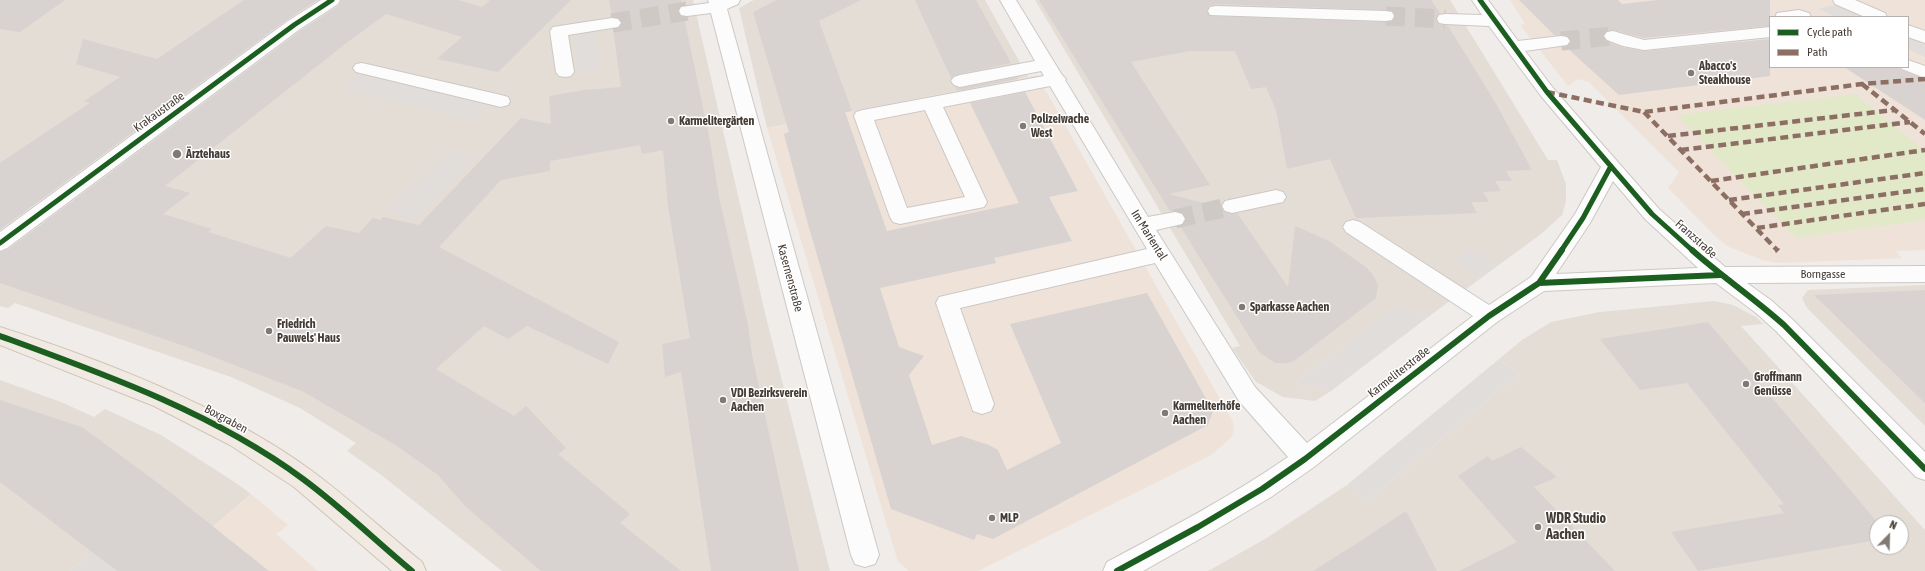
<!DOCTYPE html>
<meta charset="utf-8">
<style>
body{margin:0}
#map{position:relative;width:1925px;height:571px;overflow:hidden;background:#f0ece9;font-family:"Asap Condensed",sans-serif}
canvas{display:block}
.legend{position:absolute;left:1769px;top:16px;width:140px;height:52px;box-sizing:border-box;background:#fff;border:1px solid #b5b1ae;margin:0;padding:5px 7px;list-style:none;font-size:12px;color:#453c35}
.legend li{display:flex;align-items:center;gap:8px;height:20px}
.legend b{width:20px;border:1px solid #b5b1ae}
.north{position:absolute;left:1869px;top:515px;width:40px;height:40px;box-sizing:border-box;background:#fff;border:1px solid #b5b1ae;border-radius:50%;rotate:23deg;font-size:11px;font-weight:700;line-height:16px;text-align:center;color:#453c35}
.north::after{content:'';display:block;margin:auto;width:14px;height:18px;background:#817a74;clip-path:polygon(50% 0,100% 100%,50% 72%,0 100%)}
</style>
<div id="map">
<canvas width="1925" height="571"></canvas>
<ul class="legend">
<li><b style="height:5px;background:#1b5e20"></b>Cycle path</li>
<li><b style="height:5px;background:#8d6e63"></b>Path</li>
</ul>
<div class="north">N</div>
</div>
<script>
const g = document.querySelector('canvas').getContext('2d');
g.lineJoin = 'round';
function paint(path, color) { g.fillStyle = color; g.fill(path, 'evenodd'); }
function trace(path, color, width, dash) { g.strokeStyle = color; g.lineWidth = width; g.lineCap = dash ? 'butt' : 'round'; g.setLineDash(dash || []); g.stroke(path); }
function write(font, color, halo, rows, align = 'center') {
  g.font = font + ' "Asap Condensed",sans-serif'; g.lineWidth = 3; g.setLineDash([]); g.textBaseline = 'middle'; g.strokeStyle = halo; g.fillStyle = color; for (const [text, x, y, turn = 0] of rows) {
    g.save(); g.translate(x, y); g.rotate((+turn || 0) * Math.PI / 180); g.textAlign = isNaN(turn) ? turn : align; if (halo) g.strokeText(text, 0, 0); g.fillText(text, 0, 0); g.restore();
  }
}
paint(new Path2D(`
 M0 0H310L0 225Z
 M348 0H693L765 313 830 571H502L380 474 347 451 356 443 300 408 231 377 15 303 8 308 0 306V255L313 24Z
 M754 0H985L1028 77 767 128 739 8Z
 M1035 0H1450L1548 160H1557L1566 184V201L1562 215 1541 234 1428 317 1396 308 1296 383 1331 391 1315 401 1283 397 1256 382 1232 348 1240 346Z
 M1925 285V426L1807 308 1802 298 1808 290Z
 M1714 301 1733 305 1756 317 1763 324 1741 326 1925 530V571H1208L1265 539 1347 485 1366 502 1519 374 1499 359 1522 340 1551 322 1600 312ZM1877 523H1901V547H1877Z
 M0 380 61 402 94 417 105 409 161 435 236 483 251 494 161 571 93 552 70 571H0Z`), '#e3ddd6');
paint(new Path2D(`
 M1510 0H1925V250L1896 251 1902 258 1779 263 1762 260 1729 247 1717 238 1668 188 1679 172 1589 82 1578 79 1568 86 1520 25 1525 24ZM1770 17H1908V67H1770Z
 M1037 75 1233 422 1234 430 1231 438 1211 455 978 571H909L898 562 767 128Z
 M251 494 288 525 276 534 318 571H161Z`), '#efe2d9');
paint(new Path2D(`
 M1855 94 1925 151V220L1796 238 1676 115Z`), '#e2e9c9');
paint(new Path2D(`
 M1835 5 1863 17H1836L1818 9Z
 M595 29 599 68 578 73 574 33Z
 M1908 37 1925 45V57L1908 49Z
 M359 75 490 104 475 120 343 89Z
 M448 152 475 158 414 220 386 212Z
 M1470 248 1497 265 1480 278 1454 261Z
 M1396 307 1428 317 1331 391 1296 383Z
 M1499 359 1519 374 1366 502 1347 485Z
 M93 552 117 571H70Z`), '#e1ddda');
paint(new Path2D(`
 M0 0H65L20 32 0 29Z
 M244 0H318L287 20 0 230V163L90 103 84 101 120 77 76 64 83 39 157 59Z
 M341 0H458L482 7 490 0H571L498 72 437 59 462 37 386 14 349 41 165 186 190 193 163 214 212 229 208 232 291 258 326 226 359 233 373 218 380 220 383 217 419 225 521 118 551 124 549 96 584 90 621 87 613 29 619 28 622 23 618 18 612 17 609 0H681L682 5 678 12 680 16 684 17 710 141 719 197 748 325 752 355 799 571H711L681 372 665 377 662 344 690 338 668 206 663 150 642 154 640 145 550 161V171L501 180 439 247 619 342 608 364 527 326 508 339 484 326 436 369 514 416 526 406 566 448 558 454 630 514 620 523 681 571H541L466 507 438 475 397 446 304 392 193 349 0 283V252L8 249 301 30 339 5Z
 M777 0H861L819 21 852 111 845 112 887 231 1019 203 970 103 1025 92 1078 191 1049 197 1072 241 994 258 996 263 880 288 899 347 924 356 909 375 932 445 961 436 989 445 998 450 1007 470 1061 443 1010 324 1147 293 1213 411 1208 425 993 539 977 534 974 540 891 509 808 224 784 134 789 132 753 12Z
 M915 0H976L1011 63 960 74 951 78Z
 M1039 0H1431L1440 13 1436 18 1438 24 1448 26 1495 102 1532 170 1506 171 1512 181H1495L1501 191 1483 192 1489 202H1471L1477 213 1356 218 1330 159 1287 169 1276 110 1266 87 1251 89 1235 51H1190L1131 62 1210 185 1169 194 1222 208 1225 212 1232 214 1237 213 1288 287 1295 226 1329 241 1367 268 1373 275 1378 285 1376 298 1294 361 1286 363H1275L1259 352 1180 226 1183 225 1186 220 1183 213 1175 211H1170ZM1216 4 1386 10 1393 11 1395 17 1392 21 1386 22 1210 16 1207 12 1209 6Z
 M1519 0H1618L1622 4 1658 0H1770V26L1644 38 1613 30 1606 31 1602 36 1606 41 1622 47 1644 51 1770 39V76L1619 95 1566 47 1572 41 1568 36 1554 35Z
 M1844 67H1898L1901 70 1925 79V120Z
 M1017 77 1018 79 963 90 957 91 955 87 960 88Z
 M1925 290V403L1814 295Z
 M1708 322 1877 522V540L1698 571 1671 532 1784 513 1778 505 1784 504 1687 383 1640 390 1600 339Z
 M0 400 82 427 166 489 269 571H117L0 482Z
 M1521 447 1557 477 1534 487 1615 571H1459L1517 542 1458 476 1488 456 1492 461Z
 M1406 511 1437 571H1313L1356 544Z`), '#d8d3d0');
trace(new Path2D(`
 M1386 16 1445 19
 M612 23 687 11
 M1561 41 1613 36
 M1175 219 1232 206`), '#cec9c5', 19, [19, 10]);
const minor = new Path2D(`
 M321 0H340L338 4 300 29 7 248 0 251V232L288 21Z
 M708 0H740L738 4 727 9 879 555 875 564 865 567 855 564 851 555 711 13 687 16 681 15 679 11 681 7 709 3Z
 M1000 0H1016L1062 75 1066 79 1065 80 1148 217 1175 212 1182 214 1185 219 1182 224 1156 230 1255 387 1307 443 1473 316 1346 232 1343 227 1346 222 1353 220 1360 222 1489 305 1531 277 1575 214 1601 167 1541 96 1489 26 1445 24 1439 23 1437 19 1439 15 1445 14 1482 15 1472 0H1488L1518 41 1561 36 1567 37 1570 41 1567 45 1525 51 1553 88 1659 209 1725 267 1925 266V282L1747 283 1772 301 1792 319 1925 452V480L1916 477 1776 331 1756 313 1716 283 1544 291 1497 322 1314 467 1271 497 1207 535 1143 571H1103L1107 562C1169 529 1230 497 1288 457L1239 401 1155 263 960 308 994 404 991 411 982 414 973 411 936 303 939 297 1147 249 1050 86 943 107 987 202 984 207 900 224 893 222 890 217 854 116 856 112 863 110 1044 76 1041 71 960 87 954 85 951 81 954 77 960 75 1035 61ZM925 110 965 197 907 208 874 120ZM1613 181 1645 219 1698 268 1556 274 1590 223Z
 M1833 0H1855L1885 13 1887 17H1865L1835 4Z
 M1216 6 1386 11 1392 12 1394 16 1392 20 1386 21 1210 15 1208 11 1210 7Z
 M1799 10 1809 13 1811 17H1775L1777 13Z
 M612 18 618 19 621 23 618 27 568 35 574 72 571 76 565 77 559 76 556 72 550 31 553 27Z
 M1908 25 1925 31V43L1908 37Z
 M1770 27V37L1644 50 1623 46 1607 40 1604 36 1607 32 1613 31 1644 40Z
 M1908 60 1925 66V78L1902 69 1900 67H1908Z
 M362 63 501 95 508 97 510 101 508 105 501 107 356 72 353 68 356 64Z
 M1276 190 1283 192 1286 197 1283 202 1232 213 1225 211 1222 206 1225 201Z`);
const major = new Path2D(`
 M0 327C103 360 225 407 312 471 350 499 385 532 422 562L426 571H392L294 487 230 445 154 406 0 345Z`);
trace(minor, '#ccc8c5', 2);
trace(major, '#d2c4b6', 2);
paint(minor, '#fdfcfc');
paint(major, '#f1eae3');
trace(new Path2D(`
 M1862 84 1925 134
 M1547 92 1644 112 1862 84 1925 79
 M1644 112 1778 251
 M1668 136 1894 110
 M1681 150 1910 122
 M1711 181 1925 150
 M1729 200 1925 173
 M1742 214 1925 189
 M1757 228 1925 204`), '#8d6e63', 4.5, [8, 4.5]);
trace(new Path2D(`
 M1777 250 1778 251`), '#8d6e63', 5.5, [11, 5.5]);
trace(new Path2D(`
 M1480 0 1547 92 1652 214 1693 251
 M0 243 294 25 332 0
 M1561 251 1583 218 1611 166`), '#1b5e20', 5);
trace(new Path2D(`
 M1692 250C1721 276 1754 298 1784 325L1925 469
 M1539 283 1562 250
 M0 336C104 374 214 413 303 479 341 507 376 541 412 571
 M1117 571 1198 527 1262 489 1305 459 1489 316 1539 283 1720 275`), '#1b5e20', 6);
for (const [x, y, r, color] of [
 [1691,73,4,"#817a74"],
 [671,121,4,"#817a74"],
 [1023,126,4,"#817a74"],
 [177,154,5,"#817a74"],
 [1242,307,4,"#817a74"],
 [269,331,4,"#817a74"],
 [1746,384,4,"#817a74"],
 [723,400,4,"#817a74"],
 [1165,413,4,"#817a74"],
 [992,518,4,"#817a74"],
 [1538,527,4,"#817a74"]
]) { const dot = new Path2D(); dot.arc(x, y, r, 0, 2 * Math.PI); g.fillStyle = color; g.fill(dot); trace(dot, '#fff', 1.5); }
write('bold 12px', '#453c35', '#fff', [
 ["Abacco's",1699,66],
 ["Steakhouse",1699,80],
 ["Polizeiwache",1031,119],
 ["West",1031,133],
 ["Karmelitergärten",679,121],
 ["Ärztehaus",186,154],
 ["Sparkasse Aachen",1250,307],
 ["Friedrich",277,324],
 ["Pauwels' Haus",277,338],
 ["Groffmann",1754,377],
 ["Genüsse",1754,391],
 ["VDI Bezirksverein",731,393],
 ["Aachen",731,407],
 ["Karmeliterhöfe",1173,406],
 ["Aachen",1173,420],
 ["MLP",1000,518]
], 'left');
write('12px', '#453c35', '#fff', [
 ["Krakaustraße",159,112,-36],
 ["Im Mariental",1149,235,58],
 ["Franzstraße",1696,239,42],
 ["Borngasse",1823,274],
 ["Kasernenstraße",790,278,75],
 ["Karmeliterstraße",1399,372,-38],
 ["Boxgraben",226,419,28]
]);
write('bold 14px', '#453c35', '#fff', [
 ["WDR Studio",1546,519],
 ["Aachen",1546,535]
], 'left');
</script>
